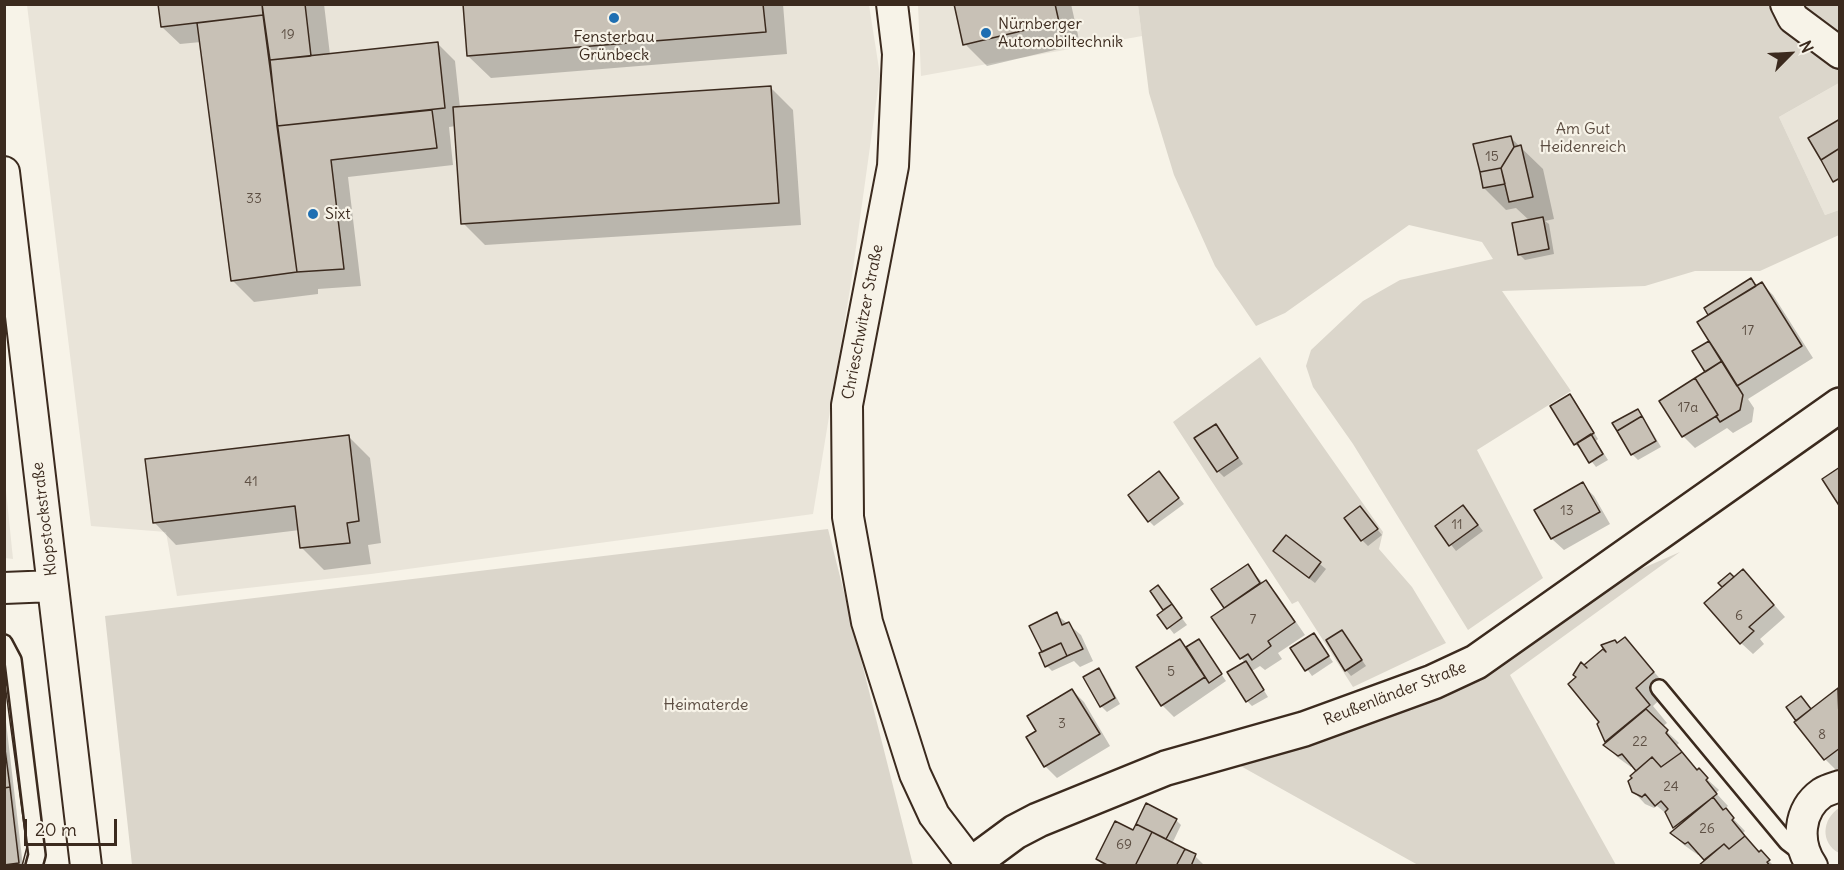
<!DOCTYPE html>
<meta charset="utf-8">
<style>
body{margin:0}
#map{position:relative;width:1844px;height:870px;overflow:hidden;background:#f7f3e8;font-family:Delius,sans-serif}
canvas{display:block}
.frame{position:absolute;inset:0;border:6px solid #3b2a1e;pointer-events:none}
.north{position:absolute;left:1760px;top:24px;width:60px;height:60px;-webkit-text-stroke:4px #f7f3e8;paint-order:stroke;rotate:66deg;font-size:16px;font-weight:700;line-height:24px;text-align:center;color:#3b2a1e}
.north::after{content:'';display:block;margin:auto;width:21px;height:27px;background:#3b2a1e;clip-path:polygon(50% 0,100% 100%,50% 72%,0 100%)}
.scale{position:absolute;left:24px;top:819px;width:93px;height:27px;box-sizing:border-box;border:3px solid #3b2a1e;border-top:0;padding-left:8px;font-size:18px;line-height:21px;white-space:nowrap;color:#3b2a1e;-webkit-text-stroke:4px #f7f3e8;paint-order:stroke}
</style>
<div id="map">
<canvas width="1844" height="870"></canvas>
<div class="frame"></div>
<div class="north">N</div>
<div class="scale">20 m</div>
</div>
<script>
const g = document.querySelector('canvas').getContext('2d');
g.lineJoin = 'round';
function paint(path, color) { g.fillStyle = color; g.fill(path, 'evenodd'); }
function trace(path, color, width, dash) { g.strokeStyle = color; g.lineWidth = width; g.lineCap = dash ? 'butt' : 'round'; g.setLineDash(dash || []); g.stroke(path); }
function write(font, color, halo, rows, align = 'center') {
  g.font = font + ' Delius,sans-serif'; g.lineWidth = 4.5; g.setLineDash([]); g.textBaseline = 'middle'; g.strokeStyle = halo; g.fillStyle = color; for (const [text, x, y, turn = 0] of rows) {
    g.save(); g.translate(x, y); g.rotate((+turn || 0) * Math.PI / 180); g.textAlign = isNaN(turn) ? turn : align; if (halo) g.strokeText(text, 0, 0); g.fillText(text, 0, 0); g.restore();
  }
}
paint(new Path2D(`
 M27 5H869L880 75 851 283 813 514 371 574 177 596 166 532 91 526Z
 M918 5H1138L1142 36 921 76Z
 M1839 83V210L1825 215 1779 117Z
 M5 481 13 559 5 558Z
 M4 726 21 860 19 865H5Z`), '#e9e4d9');
paint(new Path2D(`
 M1138 5H1839V83L1779 117 1825 215 1839 210V235L1760 271H1695L1645 286 1502 291 1571 391 1477 450 1543 578 1468 630 1353 444 1313 387 1306 366 1311 350 1363 301 1400 280 1493 259 1482 242 1409 225 1285 313 1256 326 1215 266 1174 175 1149 93Z
 M1260 357 1383 532 1379 549 1412 587 1446 643 1353 687 1298 601 1292 604 1173 422Z
 M828 529 913 865H132L105 616Z
 M1680 552 1510 675 1616 865H1418L1237 764 1349 731 1445 692 1634 572Z
 M1839 808H1840L1839 853C1820 843 1822 819 1839 808Z`), '#dbd6cb');
paint(new Path2D(`
 M160 4H324L330 55 437 43 455 61 460 108 771 88 793 110 801 225 485 245 463 223 456 126 449 127 453 165 348 177 361 286 318 289V294L254 302 232 280 201 42 180 44 162 27Z
 M464 4H783L787 54 491 78 468 56Z
 M955 4H1071L1080 44 987 66 965 44Z
 M1511 138 1543 169 1554 219 1545 221 1549 224 1554 254 1525 260 1519 254 1530 221 1516 208 1506 210 1484 188Z
 M1751 280 1757 286 1762 284 1773 295 1813 358 1748 399 1754 408 1752 422 1733 433 1727 428 1695 448 1683 436 1707 372 1711 341 1710 316 1706 308Z
 M1569 396 1575 401 1598 439 1596 441 1608 460 1596 467 1582 449 1581 450 1575 444Z
 M1637 411 1643 416 1661 447 1638 460 1632 454Z
 M1221 432 1243 464 1224 477 1218 471Z
 M348 436 370 458 381 543 368 545 371 564 324 570 302 548 300 530 176 545 154 522Z
 M1159 473 1184 504 1154 526 1149 521Z
 M1582 484 1594 496 1610 524 1564 550 1552 539 1536 511Z
 M1360 508 1382 535 1368 546 1362 540Z
 M1469 513 1483 531 1456 551 1437 527Z
 M1286 537 1326 569 1315 583 1281 557Z
 M1247 566 1263 583 1266 582 1277 594 1305 635 1278 653 1282 659 1265 670 1260 666 1252 671 1268 697 1252 706 1247 701 1245 663 1213 618 1226 609 1213 590Z
 M1734 579 1755 583 1785 617 1760 639 1764 644 1753 654 1741 643 1724 588 1720 583Z
 M1152 591 1163 593 1187 625 1174 634 1159 615 1165 611Z
 M1056 614 1081 635 1093 661 1080 667 1074 661 1052 671 1047 666 1044 653Z
 M1342 631 1366 666 1351 676 1346 670Z
 M1314 634 1333 662 1312 676 1292 648Z
 M1625 639 1670 690 1653 706 1667 723 1662 727 1679 743 1677 745 1698 771 1719 790 1716 793 1728 806 1724 809 1745 831 1743 833 1757 849 1774 866H1700L1706 860 1700 854 1698 855 1684 845 1672 834 1676 829 1669 816 1657 806 1654 808 1645 804 1633 791 1638 771 1634 765 1631 767 1617 757 1606 745 1608 743 1602 723 1578 678 1584 667 1606 649 1617 645Z
 M1180 640 1187 648 1198 641 1226 681 1174 717 1162 705Z
 M1099 670 1104 675 1120 704 1107 712 1101 706Z
 M1072 690 1084 702 1110 746 1057 778 1045 766Z
 M1838 690 1840 769 1837 771 1825 759 1800 698 1812 710Z
 M4 705 23 866H4Z
 M1176 820 1181 825 1172 844 1195 856 1205 866H1104L1097 859 1134 832Z`), '#0003');
const building = new Path2D(`
 M158 4H262L263 15 161 27Z
 M262 4H305L311 56 270 60Z
 M463 4H763L766 32 467 56Z
 M954 4H1055L1059 22 963 45Z
 M263 15 297 272 231 281 197 23Z
 M438 42 445 108 277 126 270 60Z
 M771 86 779 203 461 224 453 107Z
 M432 110 437 148 331 160 344 269 297 272 277 126Z
 M1840 119V148L1821 160 1808 138Z
 M1511 136 1514 147 1501 168 1480 172 1473 144Z
 M1521 145 1533 197 1509 202 1501 168 1514 147Z
 M1840 148V178L1833 182 1821 160Z
 M1501 168 1505 184 1483 188 1480 172Z
 M1543 217 1549 249 1518 255 1512 223Z
 M1751 278 1756 286 1708 315 1704 308Z
 M1762 282 1802 346 1737 386 1697 322Z
 M1709 341 1722 361 1705 372 1692 351Z
 M1722 361 1743 395 1740 410 1720 422 1716 416 1718 415 1695 378Z
 M1695 378 1718 415 1682 437 1659 401Z
 M1570 394 1594 433 1574 445 1550 406Z
 M1638 409 1642 416 1617 431 1612 423Z
 M1642 416 1656 441 1631 455 1617 431Z
 M1216 424 1238 458 1217 472 1194 438Z
 M1591 434 1603 454 1589 463 1577 443Z
 M349 435 359 521 347 523 350 543 300 548 295 506 153 523 145 459Z
 M1840 467V507L1822 479Z
 M1159 471 1179 498 1148 522 1128 495Z
 M1583 482 1600 512 1551 539 1534 510Z
 M1463 505 1478 525 1449 546 1435 526Z
 M1360 506 1378 529 1361 541 1344 518Z
 M1286 535 1321 562 1309 578 1273 551Z
 M1248 564 1260 583 1224 608 1211 589Z
 M1743 569 1774 605 1749 627 1754 631 1740 644 1704 603Z
 M1730 573 1734 577 1722 587 1718 583Z
 M1266 580 1295 622 1268 641 1271 646 1252 660 1248 654 1240 659 1211 617Z
 M1158 585 1172 604 1163 610 1150 591Z
 M1172 604 1182 618 1167 629 1157 615Z
 M1057 612 1062 625 1069 622 1083 649 1067 656 1061 643 1042 652 1029 626Z
 M1342 630 1362 660 1345 671 1326 640Z
 M1314 633 1329 656 1305 671 1290 648Z
 M1625 637 1654 672 1636 688 1650 705 1605 742 1597 724 1599 722 1568 684 1576 677 1573 675 1581 662 1587 668 1584 665 1603 649 1606 652 1601 645 1615 640 1617 643Z
 M1180 639 1205 677 1161 706 1136 667Z
 M1199 639 1222 674 1209 683 1186 647Z
 M1061 643 1067 656 1045 667 1039 653Z
 M1246 661 1264 690 1246 702 1227 672Z
 M1099 668 1115 698 1100 707 1083 677Z
 M1838 688 1840 748 1824 760 1794 722Z
 M1072 689 1100 734 1044 767 1026 737 1036 731 1027 716Z
 M1801 696 1811 709 1796 721 1786 707Z
 M1646 709 1668 730 1666 733 1682 752 1661 767 1652 757 1636 771 1622 754 1618 756 1603 745Z
 M4 742 10 787 4 788Z
 M1682 752 1697 770 1699 768 1708 778 1706 780 1717 794 1673 828 1665 812 1668 809 1661 801 1655 806 1645 794 1642 797 1632 792 1628 781 1632 778 1630 776 1652 757 1661 767Z
 M10 787 19 863 4 865V788Z
 M1713 797 1723 810 1726 808 1734 818 1732 820 1745 836 1729 849 1724 844 1704 860 1688 842 1685 844 1670 833Z
 M1146 803 1177 819 1166 839 1136 824Z
 M1115 821 1133 830 1136 824 1152 832 1135 866H1109L1096 859Z
 M1152 832 1185 849 1176 866H1135Z
 M1745 836 1759 852 1761 850 1770 860 1767 862 1770 866H1698L1724 844 1729 849Z
 M1185 849 1196 854 1191 866H1176Z`);
paint(building, '#c8c1b6');
trace(building, '#3b2a1e', 1.5);
const service = new Path2D(`
 M4 643 13 660 37 855 34 866
 M1659 688 1787 842 1804 855`);
const minor = new Path2D(`
 M892 4 898 54 893 166 847 405 848 517 867 622 915 774 934 815 973 866
 M1786 4 1793 18 1840 53
 M4 172 86 866
 M4 588 53 586
 M1812 866C1796 843 1798 810 1822 793 1827 790 1834 788 1840 786`);
const tertiary = new Path2D(`
 M969 866 1015 832 1038 820 1166 768 1304 729 1433 682 1476 662 1840 405`);
trace(service, '#3b2a1e', 20);
trace(minor, '#3b2a1e', 34);
trace(tertiary, '#3b2a1e', 38);
trace(service, '#f7f3e8', 15);
trace(minor, '#f7f3e8', 30);
trace(tertiary, '#f7f3e8', 33);
trace(new Path2D(`
 M4 677 27 847 22 866`), '#3b2a1e', 1.5);
for (const [x, y, r, color] of [
 [614,18,6,"#1f6fb2"],
 [986,33,6,"#1f6fb2"],
 [313,214,6,"#1f6fb2"]
]) { const dot = new Path2D(); dot.arc(x, y, r, 0, 2 * Math.PI); g.fillStyle = color; g.fill(dot); trace(dot, '#f7f3e8', 2); }
write('14px', '#5e5044', null, [
 ["19",288,35],
 ["15",1492,157],
 ["33",254,199],
 ["17",1748,331],
 ["17a",1688,408],
 ["41",251,482],
 ["13",1567,511],
 ["11",1457,525],
 ["6",1739,616],
 ["7",1253,620],
 ["5",1171,672],
 ["3",1062,724],
 ["8",1822,735],
 ["22",1640,742],
 ["24",1671,787],
 ["26",1707,829],
 ["69",1124,845]
]);
write('16px', '#3b2a1e', '#f7f3e8', [
 ["Nürnberger",998,24],
 ["Automobiltechnik",998,42],
 ["Fensterbau",614,37,"center"],
 ["Grünbeck",614,55,"center"],
 ["Sixt",325,214]
], 'left');
write('16px', '#5b4c41', '#f7f3e8', [
 ["Am Gut",1583,129],
 ["Heidenreich",1583,147],
 ["Heimaterde",706,705]
]);
write('16px', '#3b2a1e', '#f7f3e8', [
 ["Chrieschwitzer Straße",863,322,-79],
 ["Klopstockstraße",45,519,-97],
 ["Reußenländer Straße",1395,694,-21]
]);
</script>
